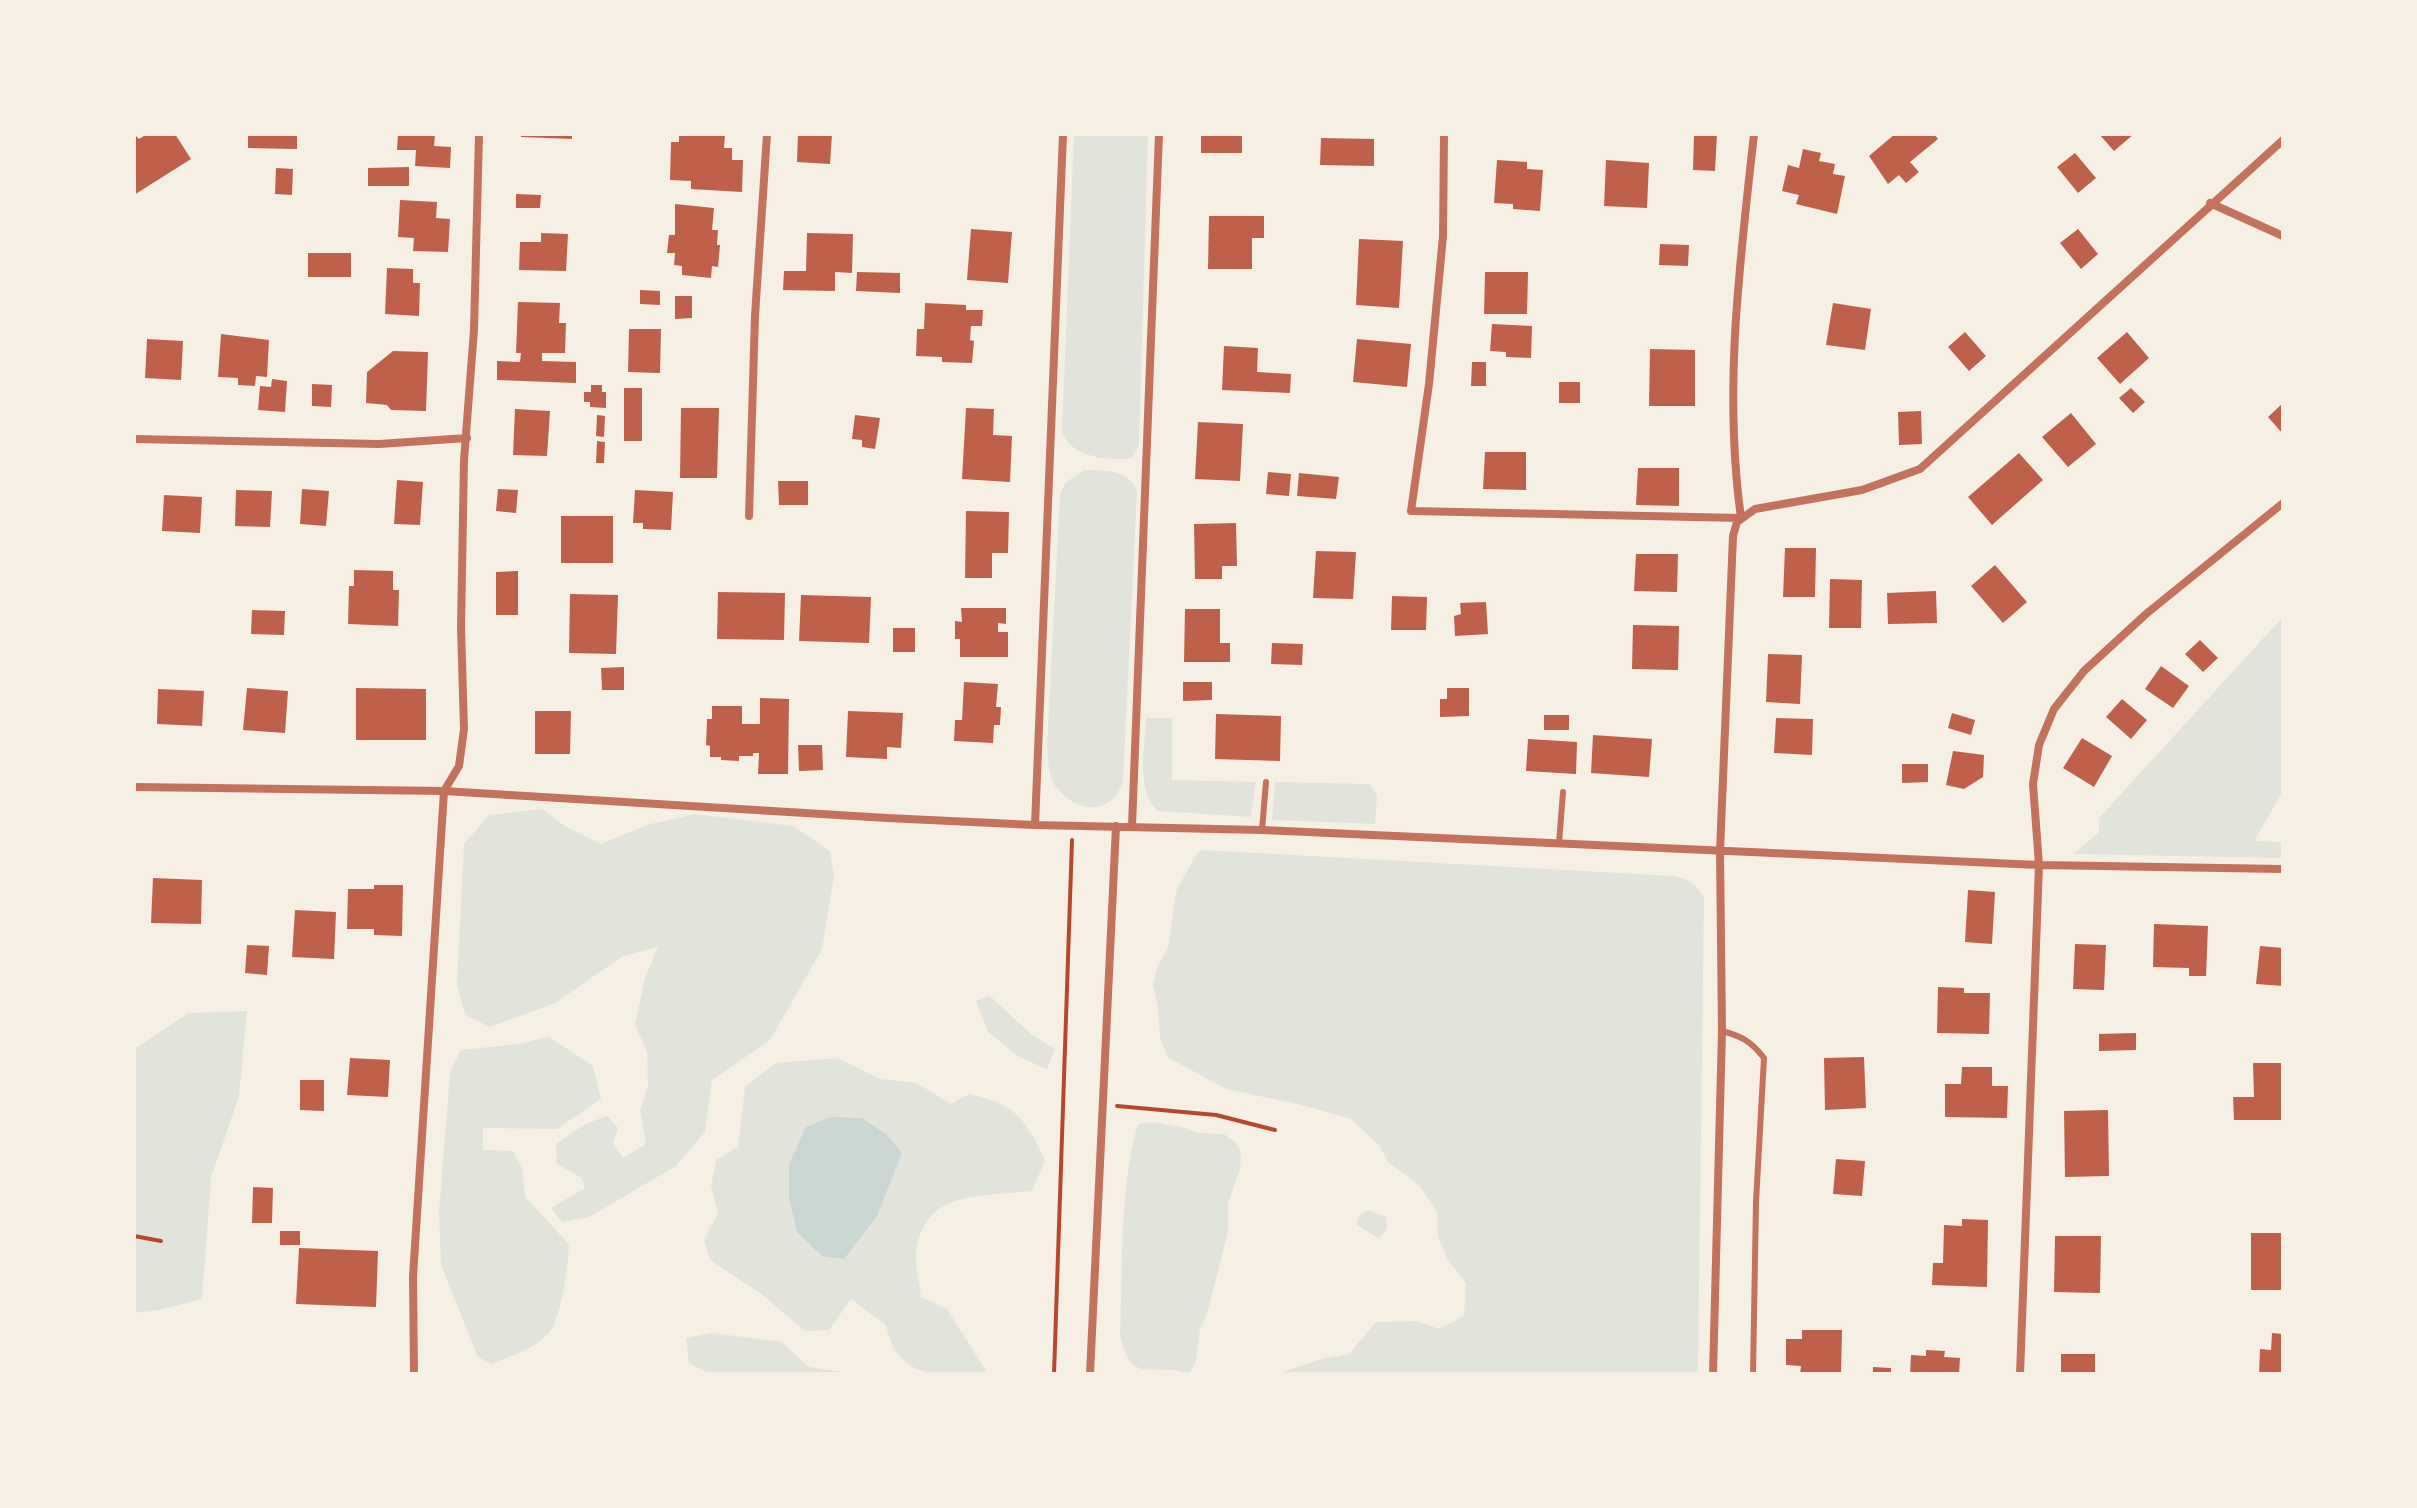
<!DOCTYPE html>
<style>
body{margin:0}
#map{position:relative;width:2417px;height:1508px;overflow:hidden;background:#f6efe4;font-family:Spectral,serif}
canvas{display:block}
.frame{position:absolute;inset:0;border:136px solid #f6efe4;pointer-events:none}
</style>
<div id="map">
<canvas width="2417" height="1508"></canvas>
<div class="frame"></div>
</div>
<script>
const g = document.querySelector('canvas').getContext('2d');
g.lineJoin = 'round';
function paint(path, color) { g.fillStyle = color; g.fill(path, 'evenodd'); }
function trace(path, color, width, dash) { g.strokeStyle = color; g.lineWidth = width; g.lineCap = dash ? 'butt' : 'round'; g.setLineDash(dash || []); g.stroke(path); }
paint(new Path2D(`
 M1074 134H1148L1139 445 1132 458C1107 461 1071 458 1062 431Z
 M1084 470C1105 471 1128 468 1137 491L1123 781C1112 818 1073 813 1054 784 1048 774 1048 758 1047 746L1060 495 1065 483Z
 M2281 619 2283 791 2254 841 2283 842V858L2074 854 2099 832V818Z
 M1146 718H1172V780L1256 782 1251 817 1158 811C1135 792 1145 745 1146 718Z
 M1275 782 1370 784 1377 796 1375 824 1272 820Z
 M542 809 565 826 601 844 647 825 695 814 793 826 830 851 834 876 822 949 770 1040 712 1080 705 1132 676 1166 589 1217 562 1222 551 1208 585 1188 582 1178 557 1164 556 1144 585 1124 607 1116 618 1128 613 1144 623 1158 646 1144 640 1111 648 1085 647 1052 635 1025 645 978 658 947 623 956 555 1003 490 1027 465 1015 457 985 464 844 489 815Z
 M1202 850 1674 876C1689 879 1698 885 1704 898L1698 1368 1695 1374H1277L1321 1359 1349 1354 1376 1322 1417 1321 1439 1329 1464 1316 1466 1283 1448 1260 1438 1237 1437 1212 1419 1185 1388 1162 1379 1145 1351 1119 1302 1105 1226 1089 1169 1058 1160 1039 1158 1009 1153 985 1157 967 1168 948 1176 891 1197 854Z
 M990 996 1031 1034 1055 1049 1047 1069 1019 1057 988 1032 976 1001Z
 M247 1011 239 1096 211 1178 202 1299 159 1310 134 1313V1047H138L188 1013Z
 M549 1037 593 1066 601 1099 557 1129 483 1128V1150L513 1151 522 1169 525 1197 569 1244C568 1265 562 1320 547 1335 532 1350 510 1356 491 1364L478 1357 441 1265 439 1212 450 1072 461 1050 518 1044Z
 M837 1058 880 1079 917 1083 951 1104 969 1094C1016 1104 1026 1119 1045 1161L1032 1191C981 1197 923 1189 916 1254 915 1267 920 1284 921 1297L947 1309 988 1374C941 1374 898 1383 886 1325L851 1299 829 1330 805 1331 760 1293 710 1260 704 1239 718 1214 711 1186 716 1160 738 1147 745 1087 775 1063Z
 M1152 1122 1186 1128 1197 1133 1224 1134 1235 1142 1241 1152 1240 1169 1228 1203V1231L1221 1260 1206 1317 1200 1328 1196 1361 1189 1374C1151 1360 1132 1388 1120 1336 1123 1271 1119 1186 1138 1124Z
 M1369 1210 1386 1217 1387 1229 1379 1239 1356 1224 1361 1214Z
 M712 1333 782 1342 809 1367 856 1374H710L689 1363 686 1338Z`), '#e2e4dc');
paint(new Path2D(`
 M831 1117 862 1118 887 1135 902 1153 877 1216 844 1259 822 1256 797 1232 789 1198V1164L806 1127Z`), '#c9d6d2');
paint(new Path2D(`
 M134 134 139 139 147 134H175L191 159 134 195Z
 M248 134H297V149L248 148Z
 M398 134H435L434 146 451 147 450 168 415 166 416 150H397Z
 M521 134H572V139L521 137Z
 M679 134H725L724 148H732V160H743L742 192 691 189V181L670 180 671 142H679Z
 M798 134H832L830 164 797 162Z
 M1201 134H1242V153H1201Z
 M1694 134H1717L1715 171 1693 170Z
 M1895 134H1934L1938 139 1910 162 1919 172 1906 183 1899 175 1888 184 1869 156Z
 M2099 134H2134L2114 151Z
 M1321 138 1374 139V166L1320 165Z
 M1803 149 1821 153 1819 161 1835 164 1833 174 1845 176 1837 214 1796 204 1799 195 1782 191 1788 165 1799 168Z
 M2075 153 2096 178 2078 193 2057 167Z
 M1497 160 1527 162V169L1543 170 1540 211 1513 209V204L1494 203Z
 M1606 160 1649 163 1647 208 1604 206Z
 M409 167V186H368V168Z
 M276 168 293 169 292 195 275 194Z
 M516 194 541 195 540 208H516Z
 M400 200 437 202 436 218 450 219 448 252 413 251 414 238 398 237Z
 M675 204 714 208 712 230H718L717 245H720L718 267 712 266 711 278 682 275V266L674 265 675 253H667L669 235H675Z
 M1209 216H1264V238H1252V269H1208Z
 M971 229 1012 232 1008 283 967 280Z
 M2078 229 2098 254 2081 269 2060 243Z
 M541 233 568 234 566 271 519 270 520 242H541Z
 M807 233 853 234 852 273 835 272V291L783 290 784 271H806Z
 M1359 239 1403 241 1399 308 1356 305Z
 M1660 244 1689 245 1688 266 1659 265Z
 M308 253H351V277H308Z
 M387 268 413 269V283H420L419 316 385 314Z
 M857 272 900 273V293L856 291Z
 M1485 272H1528L1527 314H1484Z
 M640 290 660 291V305L640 304Z
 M675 296H692V318L675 319Z
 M518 302 560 303 559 323H566L565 353H542V361L576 362V383L497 380V361L520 362 521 353H516Z
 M925 303 966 305V310H983L982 326H971L970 340 974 341 972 363 942 362V357L916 356 917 329H924Z
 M1833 303 1871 309 1865 350 1826 345Z
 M1492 324 1532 326 1531 358 1506 357V352L1490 351Z
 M629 329H661L660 373 628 372Z
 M1965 332 1986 356 1969 371 1948 347Z
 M2127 332 2149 358 2120 384 2097 358Z
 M221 334 269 340 267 377 256 376 255 386 238 385V378L218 377Z
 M147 339 183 341 181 380 145 378Z
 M1357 339 1411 344 1407 387 1353 382Z
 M1224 346 1258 348 1257 372 1291 374 1290 393 1222 390Z
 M1650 349 1695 350V406H1649Z
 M393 351 428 352 426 411 391 410 387 405 366 403 367 372Z
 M1472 362H1486V386H1471Z
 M272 379 287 381 285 412 258 410 260 386 271 387Z
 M1559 382H1580V403H1559Z
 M312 384 332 385 331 407 312 406Z
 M591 385H602V392H606V408L590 407V402H584V392H591Z
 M624 388H642V441H624Z
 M2131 388 2145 402 2133 413 2119 398Z
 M2283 403V434L2268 417Z
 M681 408H719L717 478H680Z
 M966 408 994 409 993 435 1012 436 1010 482 962 479Z
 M515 409 550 411 547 456 513 455Z
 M1921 411 1922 444 1899 445 1898 412Z
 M2071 413 2096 444 2068 467 2042 437Z
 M597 415 605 416 604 437 596 436Z
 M855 415 880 418 875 449 862 447V440L852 439Z
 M1198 422 1243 424 1240 481 1195 479Z
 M597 441 605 442 604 463H596Z
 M1485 452H1526V490L1483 489Z
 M2019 453 2043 480 1992 525 1968 497Z
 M1638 468H1679V506L1636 505Z
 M1268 472 1291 474 1289 496 1266 494Z
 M1299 473 1339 477 1336 499 1297 496Z
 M397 480 423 482 420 525 394 524Z
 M778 481H808V505H779Z
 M302 489 329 491 326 526 300 524Z
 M498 489 518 490 516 513 496 511Z
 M236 490 272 491 270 527 235 526Z
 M635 490 673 492 671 530 643 529V523H633Z
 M164 495 202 497 200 533 162 531Z
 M966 511 1009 512 1008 553H992V578H965Z
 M561 516H613V563H561Z
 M1236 523 1237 566H1222V579H1195L1194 524Z
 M1785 548H1816L1815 597H1783Z
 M1316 551 1356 552 1353 599 1313 598Z
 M1636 554H1678L1677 592 1634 591Z
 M1995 565 2027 602 2003 623 1971 586Z
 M354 570 393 571V590H399L398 626 348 624 349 586H354Z
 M518 571V615H496V572Z
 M1830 579 1862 580 1861 628H1829Z
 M1936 591 1937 623 1888 624 1887 593Z
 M718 592 785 593 784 640 717 639Z
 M570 594 618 595 616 654 569 653Z
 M801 595 871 597 869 643 799 641Z
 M1392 596 1427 597 1426 630H1391Z
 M1486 602 1488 634 1455 636 1454 616 1461 614 1460 603Z
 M961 608H1006V624L998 623V632H1008V657H960V639H955V621L962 622Z
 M1185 609H1220V643H1230V662H1184Z
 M252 610 285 611 284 635 251 634Z
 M1633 625 1679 626 1678 670 1632 669Z
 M893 628H915V652H893Z
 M2200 640 2218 658 2203 672 2185 654Z
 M1272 643 1303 644 1302 665 1271 664Z
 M1768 654 1802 655 1800 704 1766 702Z
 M2161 666 2189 686 2173 708 2145 689Z
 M624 667V690H602L601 668Z
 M964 682 998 684 996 707H1001L1000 725H994L993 743 954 741 955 720H962Z
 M1183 682H1212V700L1183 701Z
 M247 688 288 691 285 733 243 730Z
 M356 688 426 689V740H356Z
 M1447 688H1469V716L1440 717V699H1447Z
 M158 689 204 691 202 726 157 724Z
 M760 698 789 699 788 774H758L759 753H753V756H739V761L721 760V757H710V746L706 745 707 719H712V706H742V724H760Z
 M2122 699 2147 720 2131 739 2106 717Z
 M535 711H571L570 754H535Z
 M848 711 903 713 901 748 887 747V759L846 757Z
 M1952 713 1975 720 1971 735 1948 728Z
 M1216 714 1281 716 1280 761 1215 759Z
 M1544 715H1569V730H1544Z
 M1776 718 1813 719 1812 755 1774 753Z
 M1593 735 1652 739 1649 777 1591 773Z
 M2082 738 2112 756 2094 787 2063 768Z
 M1528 739 1577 742 1576 774 1526 771Z
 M798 745H822L823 770 799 771Z
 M1953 751 1984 755 1983 777 1964 789 1946 785Z
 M1902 764H1928V782L1902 783Z
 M153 878 202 880 201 924 151 923Z
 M374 885H403L402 936 374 935V929H347L348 889H374Z
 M1968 890 1995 892 1992 944 1965 942Z
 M295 910 336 912 334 959 292 957Z
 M2154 924 2208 926 2206 976H2189V968L2153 967Z
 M2075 944 2106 945 2104 990 2073 989Z
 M247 945 269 946 267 975 245 973Z
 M2260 946 2283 948V986L2256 984Z
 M1938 987 1964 988V993H1990L1989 1034 1937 1033Z
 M2136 1033V1050L2099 1051V1034Z
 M1864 1057 1866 1108 1825 1110 1824 1058Z
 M350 1058 390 1060 388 1097 347 1095Z
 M2253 1063H2283V1120H2234L2233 1097H2254Z
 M1962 1067H1992V1086H2008L2007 1118 1945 1117V1084H1961Z
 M300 1080H324V1111L300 1110Z
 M2108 1110 2109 1176 2065 1177 2064 1111Z
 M1836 1159 1865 1161 1862 1196 1833 1194Z
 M253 1187 273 1188 272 1223H252Z
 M1962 1219 1988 1220 1987 1287 1932 1285 1933 1263H1943L1944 1225 1962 1226Z
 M280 1231H300V1245H280Z
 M2251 1233H2283V1290H2251Z
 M2055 1236H2101L2100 1293 2054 1292Z
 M299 1248 378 1251 376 1307 296 1304Z
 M1802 1330H1842L1841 1374H1800L1801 1366 1786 1365V1339H1802Z
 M2272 1333 2283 1334V1374H2259L2260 1349 2271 1350Z
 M1926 1350 1945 1351 1944 1357 1960 1358 1959 1374H1910L1911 1355 1926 1356Z
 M2061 1354H2095V1374H2061Z
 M1873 1367 1891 1368V1374H1873Z`), '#bf614a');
trace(new Path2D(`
 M1117 1106 1216 1115 1275 1130
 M134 1236 161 1241
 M1054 1374 1072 840`), '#b5482f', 4);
trace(new Path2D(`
 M1262 830 1266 782
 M1559 843 1563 792
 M1722 1031C1741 1036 1751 1041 1764 1058L1756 1202 1753 1374`), '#c5725c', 6);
trace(new Path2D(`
 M1444 134 1443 236 1429 384 1411 511 1741 518C1723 389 1740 262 1754 134
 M2210 203 2283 236
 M134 439 379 444 467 438
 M749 516 755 316 767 134
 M134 787 444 791 887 818 1035 825 1262 830 2039 865 2283 869
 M1035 825 1063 134
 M1132 826 1159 134
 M414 1374 413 1277 444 791 459 766 464 729 461 627 464 460 474 330 479 134
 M1090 1374 1116 826
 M1713 1374 1722 1031 1720 851 1733 536 1737 522 1755 509 1862 490 1920 469 2283 140
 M2020 1374 2039 865 2033 784 2039 745 2054 709 2084 671 2146 614 2283 503`), '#c5725c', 8);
</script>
